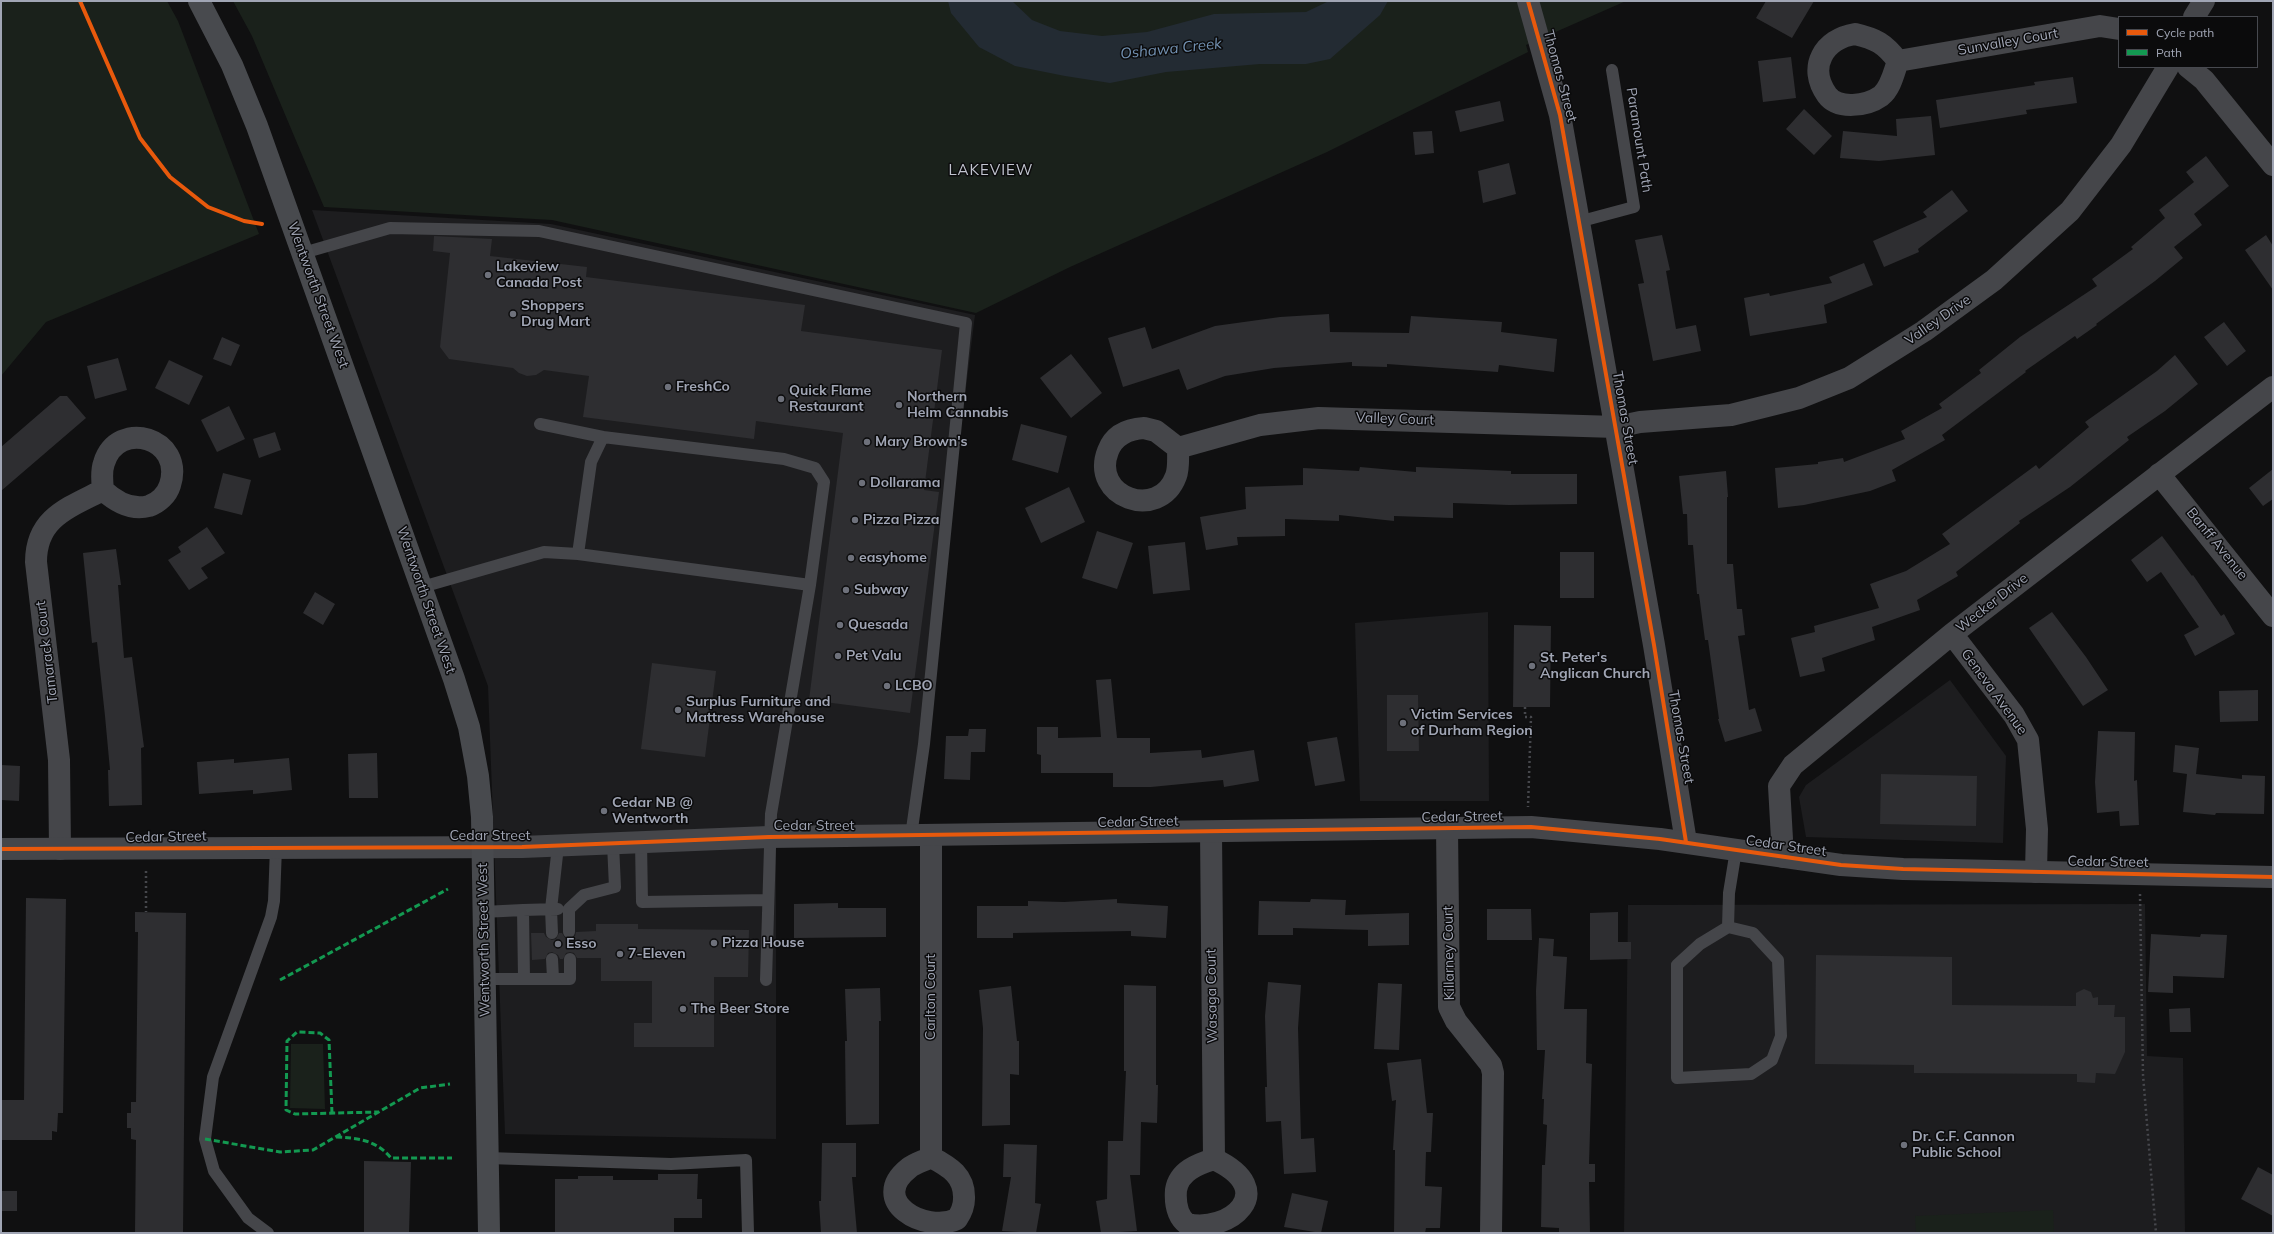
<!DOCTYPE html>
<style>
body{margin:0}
#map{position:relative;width:2274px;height:1234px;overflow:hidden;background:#101011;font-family:Mulish,sans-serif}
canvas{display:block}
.frame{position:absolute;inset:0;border:2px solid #a0a5b4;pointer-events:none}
.legend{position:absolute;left:2118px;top:16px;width:140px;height:52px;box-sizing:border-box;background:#0b0b0c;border:1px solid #47494f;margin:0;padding:5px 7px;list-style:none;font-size:12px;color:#a0a5b4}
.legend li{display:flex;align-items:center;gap:8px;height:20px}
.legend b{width:20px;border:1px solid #47494f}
</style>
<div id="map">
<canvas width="2274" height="1234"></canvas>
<div class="frame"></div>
<ul class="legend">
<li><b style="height:5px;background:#e8590c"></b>Cycle path</li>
<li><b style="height:5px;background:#139951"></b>Path</li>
</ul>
</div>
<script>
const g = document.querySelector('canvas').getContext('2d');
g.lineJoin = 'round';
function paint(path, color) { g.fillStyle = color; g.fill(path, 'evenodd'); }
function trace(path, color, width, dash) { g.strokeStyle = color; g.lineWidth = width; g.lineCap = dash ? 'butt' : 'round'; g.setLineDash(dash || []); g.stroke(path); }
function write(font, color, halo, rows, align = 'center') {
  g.font = font + ' Mulish,sans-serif'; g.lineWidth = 3; g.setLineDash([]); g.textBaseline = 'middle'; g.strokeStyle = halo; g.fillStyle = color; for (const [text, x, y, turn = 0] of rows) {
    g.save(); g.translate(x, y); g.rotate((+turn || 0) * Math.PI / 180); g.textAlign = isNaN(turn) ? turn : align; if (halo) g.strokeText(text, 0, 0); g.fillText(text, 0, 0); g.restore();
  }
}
paint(new Path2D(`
 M312 210 551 224 975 315 912 824 776 830V1139L505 1134 488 686Z
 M1488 612 1489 801H1360L1355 623Z
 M1950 680 2006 756 2003 843 1806 837 1799 797 1806 785Z
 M2145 904 2147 1056 2183 1058 2185 1233H1624L1628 905Z`), '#1d1d1f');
paint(new Path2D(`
 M1 1H167L178 21 259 234 46 322 1 376Z
 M233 1H1626L1526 45 1528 52 1327 152 1070 267 976 313 552 220 324 207 252 36Z
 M291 1044H323L325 1109 290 1108Z
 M2053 1210 2054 1233H1916L1915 1216Z`), '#1a211b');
paint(new Path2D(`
 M948 1H1012L1032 20 1060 31 1102 36 1147 32 1214 14 1306 12 1329 1H1388L1380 15 1330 59 1306 64H1260L1166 72 1110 83 1065 76 1015 66 979 47 951 13Z`), '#232b33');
paint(new Path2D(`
 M1766 1H1814L1792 38 1756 18Z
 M1791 57 1796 98 1763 102 1758 61Z
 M2073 77 2077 103 2026 110 2027 114 1940 128 1936 100 2035 85 2034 82Z
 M1500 101 1504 121 1460 132 1455 111Z
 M1804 109 1832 136 1814 155 1786 129Z
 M1931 116 1935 155 1879 161 1840 158 1843 131 1897 136 1896 119Z
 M1432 131 1434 153 1415 155 1413 132Z
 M2206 156 2229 186 2194 214 2202 225 2174 247 2183 258 2155 281 2096 324 2097 325 2077 339 2075 336 2025 371 2026 372 1942 435 1945 440 1892 470 1896 481 1870 491 1804 505 1778 508 1775 468 1818 464V462L1843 458 1844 462 1905 439 1901 431 1942 408 1939 404 1981 373 1979 370 2020 337 2097 286 2092 279 2133 249 2131 247 2165 218 2159 210 2194 182 2186 172Z
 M1509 163 1516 194 1483 203 1478 171Z
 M1952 190 1968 211 1918 249 1919 252 1884 267 1873 241 1927 217 1923 212Z
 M1662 235 1670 270 1666 271 1676 329 1696 325 1701 351 1653 361 1638 284 1644 283 1635 240Z
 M2266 235 2273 246V290L2245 250Z
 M434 236 492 239 490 256 587 267 586 277 805 305 801 331 942 350 924 490 939 492 910 713 809 700 843 433 756 421 754 439 583 417 589 376 544 370 536 375 527 376 519 373 513 368 449 359 440 347 450 253 433 251Z
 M1864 263 1873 285 1824 305 1827 323 1750 336 1744 298 1769 293 1770 296 1832 283 1829 277Z
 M1329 314 1330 332 1409 333 1411 316 1502 322 1501 332 1557 339 1554 372 1499 365 1498 372 1387 364V367L1352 366V362L1274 368 1225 376 1187 390 1179 369 1123 387 1108 338 1145 327 1152 349 1215 326 1280 317Z
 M2224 322 2246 351 2227 366 2204 337Z
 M222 337 240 345 231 366 213 359Z
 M1071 354 1102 393 1071 418 1040 378Z
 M2175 355 2198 384 2165 411 2127 437 2129 440 2070 487 2019 521 2020 523 1956 572 1958 576 1917 600 1920 610 1872 627 1875 640 1822 658 1825 671 1800 677 1791 638 1815 632 1814 626 1879 608 1870 584 1906 571 1950 544 1942 534 2036 465 2039 469 2089 427 2085 422 2157 371Z
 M118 358 127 390 95 399 87 366Z
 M169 360 203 376 189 405 155 388Z
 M60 396H67L86 418 1 491V447Z
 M229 406 245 439 217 452 201 420Z
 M1021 424 1067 436 1058 473 1012 460Z
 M275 432 281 450 259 458 253 439Z
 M1360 467 1416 472V467L1511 471V474H1577V504L1509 505 1453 503V518L1394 516V521L1339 515V521L1285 519V536L1237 537 1238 545 1206 550 1200 517 1246 509 1245 487 1303 485V468L1359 471Z
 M2273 469V499L2263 506 2249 488Z
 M1726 471 1728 497H1727V564H1733L1737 609H1742L1745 635 1738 636 1749 710 1755 708 1762 731 1725 742 1718 719H1719L1708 640H1705L1699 594H1697L1693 545H1688L1687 514H1683L1679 476Z
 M223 473 251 480 242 515 214 508Z
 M1069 487 1085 522 1041 543 1025 508Z
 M207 527 225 553 201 568 208 578 189 590 168 560 181 552 178 547Z
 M1097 531 1133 543 1117 589 1082 578Z
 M2162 536 2192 576 2193 575 2221 616 2224 614 2235 634 2195 656 2184 635 2199 627 2161 572 2147 582 2131 560Z
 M1185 542 1190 590 1153 594 1148 546Z
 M116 549 121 585H118L124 658 132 657 144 747 141 748 142 805 109 806 108 770H110L105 716 97 642 92 643 83 553Z
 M1560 552H1594V598H1560Z
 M315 592 335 604 323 625 303 613Z
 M2052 612 2086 657 2108 690 2083 706 2029 628Z
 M1514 625 1551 626 1550 707H1513Z
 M652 663 716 671 705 757 641 749Z
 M1111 679 1117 738H1150V753L1201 750 1202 758 1254 750 1259 781 1224 787 1223 780 1151 787H1113V773H1041V755L1037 754V727H1058V738L1101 737 1096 680Z
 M2258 690V721L2220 722 2219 691Z
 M1387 695H1418L1419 751H1387Z
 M969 729H986L985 752H971L970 780 944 779 946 736H968Z
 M2098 731 2135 732 2134 781 2137 780 2139 825 2120 826 2119 811 2097 813 2095 782Z
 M1337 737 1345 781 1315 786 1307 742Z
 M2175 745 2199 748 2196 774 2242 779V775L2265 776 2264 814 2216 813 2215 815 2183 812 2187 774 2173 772Z
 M377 753 378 798H349L348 754Z
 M289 758 292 790 253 794V790L199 794 197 762 234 759V763Z
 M1 765 20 766 19 801 1 800Z
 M1881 774 1977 776 1976 826 1880 824Z
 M26 898 66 899 63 1113H58L57 1132 52 1131V1140H1V1100H24Z
 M1117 899V903L1168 906 1166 938 1131 936V931L1013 933V938H977V906H1028V901L1064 902Z
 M1311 899 1346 900 1345 915 1409 913V945L1368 946V930L1293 928V935H1258L1259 901 1310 902Z
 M838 903V908H886V937L794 938V904Z
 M1487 909H1531L1532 940H1487Z
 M135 912 186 913 183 1233H135L136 1140 131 1139V1128H127V1113H131V1102H136L138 932H135Z
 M1618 912V942H1631V959L1590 960V913Z
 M596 924H638V929L749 930 748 977H714V1047H634V1023H652V981H601V958H577L574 953 570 952 566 953 563 959H560L558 955 552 952 548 953 545 959 532 960 531 933H544L546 937 552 940 556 939 559 933H562L565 938 569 939 575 936 576 932 596 931Z
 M2151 934 2200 937 2201 934 2227 935 2224 978 2173 976V993L2148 992Z
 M1539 938 1554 939 1553 956 1567 957 1564 1009H1587L1586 1063 1592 1064 1589 1164H1595V1182H1589L1590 1233H1559V1228L1541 1227 1542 1165H1545L1547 1125 1543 1124 1544 1099H1542L1545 1050H1537L1536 991Z
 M1816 955 1952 957V1005L2076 1006V993L2084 989 2091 992 2093 998 2098 997V1005H2115L2114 1017H2125V1052L2115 1074 2096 1073 2095 1083 2077 1082V1074L1914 1073V1065L1815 1064Z
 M1268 982 1301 985 1298 1028 1301 1139 1314 1138 1316 1172 1284 1174 1281 1121 1266 1122 1265 1087H1267L1265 1016Z
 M1378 983 1402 984 1399 1050 1374 1049Z
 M1124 985 1156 986V1085H1158L1157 1123 1141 1122 1140 1175H1130L1137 1231 1101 1233 1096 1201 1107 1199 1108 1141H1123L1126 1071H1124Z
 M1011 986 1017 1041H1019V1075L1010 1074V1125L982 1126 983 1028 979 990Z
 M880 988 881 1021H879V1124L846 1125 845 1041H847L845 989Z
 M2190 1008 2191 1032H2170L2169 1009Z
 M1421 1059 1427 1113H1433L1431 1152H1426L1425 1186 1442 1187 1440 1228H1426L1425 1233H1394L1395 1150H1393L1396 1100 1392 1101 1387 1063Z
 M822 1143H856V1177H852L857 1233H821L819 1201H821Z
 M1004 1144 1037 1145 1035 1203 1041 1204 1036 1233 1002 1231 1011 1177H1003Z
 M364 1161 411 1162 409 1233H364Z
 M2258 1167 2273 1175V1216L2241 1199Z
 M658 1174H698L697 1199H702V1218H674V1233L555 1232V1179H578V1176H613V1180H658Z
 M1 1191H17V1211H1Z
 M1292 1193 1328 1201 1321 1233 1284 1227Z`), '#2e2e31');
trace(new Path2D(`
 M1525 707V717H1531L1528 807
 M146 871V912
 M2140 894 2143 1075 2156 1233`), '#46474c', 2.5, [2, 3]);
trace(new Path2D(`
 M1578 222 1634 207 1612 70
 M303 253 390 228 539 231 966 323 924 744 911 836
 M540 424 603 437
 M578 554 810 585
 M422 587 544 552 578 554 591 462 603 437 784 459 815 468 824 482 810 585 771 814 766 980
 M641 842 642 902 768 900
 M523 910 558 909
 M483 912 523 910 524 978
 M1728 927 1753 933 1778 960 1781 1036 1772 1060 1751 1074 1677 1078V965L1700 944 1728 927 1729 893 1736 850
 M569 932V909L584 895 615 887 613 844
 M552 933 551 909 558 846
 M552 959 553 978
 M485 979H570V959
 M488 1158 671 1164 746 1160 748 1233
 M268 1233 248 1218 214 1171 205 1139 213 1077 271 917 274 901 276 847`), '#45464a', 12);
trace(new Path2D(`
 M1528 1 1560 115 1654 645 1686 842
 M2194 17 2204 1
 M1855 34C1876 39 1884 43 1898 61 1894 72 1891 88 1881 96 1867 106 1838 110 1827 95 1807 67 1824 39 1855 34Z
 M1898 61 2100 26 2119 29
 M2188 67 2204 80 2273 165
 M1144 428 1156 431 1178 448C1178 457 1179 468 1176 476 1159 522 1090 497 1108 451 1114 435 1128 429 1144 428Z
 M1178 448 1260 425 1319 418 1616 427 1640 422 1731 415 1799 398 1849 378 1924 331 1994 280 2070 211 2121 145 2168 67
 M2159 474 2273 616
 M1952 634 2014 715 2028 740 2037 829 2036 872
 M1447 828 1449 1007 1456 1021 1491 1065 1493 1073 1491 1233
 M1211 832 1214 1159C1282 1191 1228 1234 1187 1224 1177 1216 1175 1203 1176 1190 1179 1171 1198 1164 1214 1159
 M931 836V1157C924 1161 915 1163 909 1168 867 1201 925 1234 957 1219 961 1213 964 1206 964 1199 965 1176 950 1167 931 1157
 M60 849 59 760 36 562C36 518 68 508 103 490 116 502 131 511 149 506 158 503 167 495 170 485 185 438 118 418 104 463 101 471 102 481 103 490
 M1783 857 1779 786 1793 765 1952 634 2273 387`), '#45464a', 22);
trace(new Path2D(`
 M1 849 522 847 769 837 1531 827 1660 839 1841 865 1903 869 2273 877`), '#45464a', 22);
trace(new Path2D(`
 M199 1 232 65 257 126 454 679 469 727 478 776 482 817 489 1233`), '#484a4e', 22);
trace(new Path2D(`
 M280 980 448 889
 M332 1113 329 1040 320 1033 297 1032 287 1041 286 1110 295 1114 378 1112
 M336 1137C358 1138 376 1140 391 1158H452
 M205 1139 280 1152 313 1150 420 1088 450 1084`), '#139951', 3, [6, 3]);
trace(new Path2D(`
 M80 1 140 138 170 177 208 207 244 221 262 224
 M1528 1 1560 115 1654 645 1686 842
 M1 849 522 847 769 837 1531 827 1660 839 1841 865 1903 869 2273 877`), '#e8590c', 4);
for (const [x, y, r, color] of [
 [488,275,4,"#6e717b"],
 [513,314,4,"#6e717b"],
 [668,387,4,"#6e717b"],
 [781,399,4,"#6e717b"],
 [899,405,4,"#6e717b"],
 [867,442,4,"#6e717b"],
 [862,483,4,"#6e717b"],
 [855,520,4,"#6e717b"],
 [851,558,4,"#6e717b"],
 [846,590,4,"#6e717b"],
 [840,625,4,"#6e717b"],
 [838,656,4,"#6e717b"],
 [1532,666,4,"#6e717b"],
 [887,686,4,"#6e717b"],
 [678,710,4,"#6e717b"],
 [1403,723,4,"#6e717b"],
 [604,811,4,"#6e717b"],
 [714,943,4,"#6e717b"],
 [558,944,4,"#6e717b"],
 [620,954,4,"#6e717b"],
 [683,1009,4,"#6e717b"],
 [1904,1145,4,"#6e717b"]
]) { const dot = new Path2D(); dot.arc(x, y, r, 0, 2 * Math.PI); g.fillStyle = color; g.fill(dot); trace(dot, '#0b0b0c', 1.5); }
write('14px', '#a0a5b4', '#0b0b0c', [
 ["Sunvalley Court",2008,42,-10],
 ["Thomas Street",1560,76,75],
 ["Paramount Path",1639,140,81],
 ["Wentworth Street West",318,295,70],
 ["Valley Drive",1938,320,-35],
 ["Thomas Street",1625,418,80],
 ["Valley Court",1395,419,2],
 ["Banff Avenue",2217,544,51],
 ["Wentworth Street West",426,600,71],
 ["Wecker Drive",1992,603,-38],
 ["Tamarack Court",47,652,-97],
 ["Geneva Avenue",1994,692,54],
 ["Thomas Street",1681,737,80],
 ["Cedar Street",1462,817,-1],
 ["Cedar Street",1138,822,-1],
 ["Cedar Street",814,826],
 ["Cedar Street",490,836],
 ["Cedar Street",166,837,-1],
 ["Cedar Street",1786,846,8],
 ["Cedar Street",2108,862,1],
 ["Wentworth Street West",484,940,-91],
 ["Killarney Court",1449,953,-91],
 ["Wasaga Court",1212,996,-91],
 ["Carlton Court",931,997,-90]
]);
write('bold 14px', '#a0a5b4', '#0b0b0c', [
 ["Lakeview",496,267],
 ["Canada Post",496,283],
 ["Shoppers",521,306],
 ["Drug Mart",521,322],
 ["FreshCo",676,387],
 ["Quick Flame",789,391],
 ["Restaurant",789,407],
 ["Northern",907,397],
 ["Helm Cannabis",907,413],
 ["Mary Brown's",875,442],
 ["Dollarama",870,483],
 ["Pizza Pizza",863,520],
 ["easyhome",859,558],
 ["Subway",854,590],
 ["Quesada",848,625],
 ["Pet Valu",846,656],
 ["St. Peter's",1540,658],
 ["Anglican Church",1540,674],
 ["LCBO",895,686],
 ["Surplus Furniture and",686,702],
 ["Mattress Warehouse",686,718],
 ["Victim Services",1411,715],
 ["of Durham Region",1411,731],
 ["Cedar NB @",612,803],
 ["Wentworth",612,819],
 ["Pizza House",722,943],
 ["Esso",566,944],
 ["7-Eleven",628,954],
 ["The Beer Store",691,1009],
 ["Dr. C.F. Cannon",1912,1137],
 ["Public School",1912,1153]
], 'left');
write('italic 15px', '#7392b3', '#0b0b0c', [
 ["Oshawa Creek",1171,49,-6]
]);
g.letterSpacing = '1px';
write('15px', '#c1c4cf', '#0b0b0c', [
 ["LAKEVIEW",991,170]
]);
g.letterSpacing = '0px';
</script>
